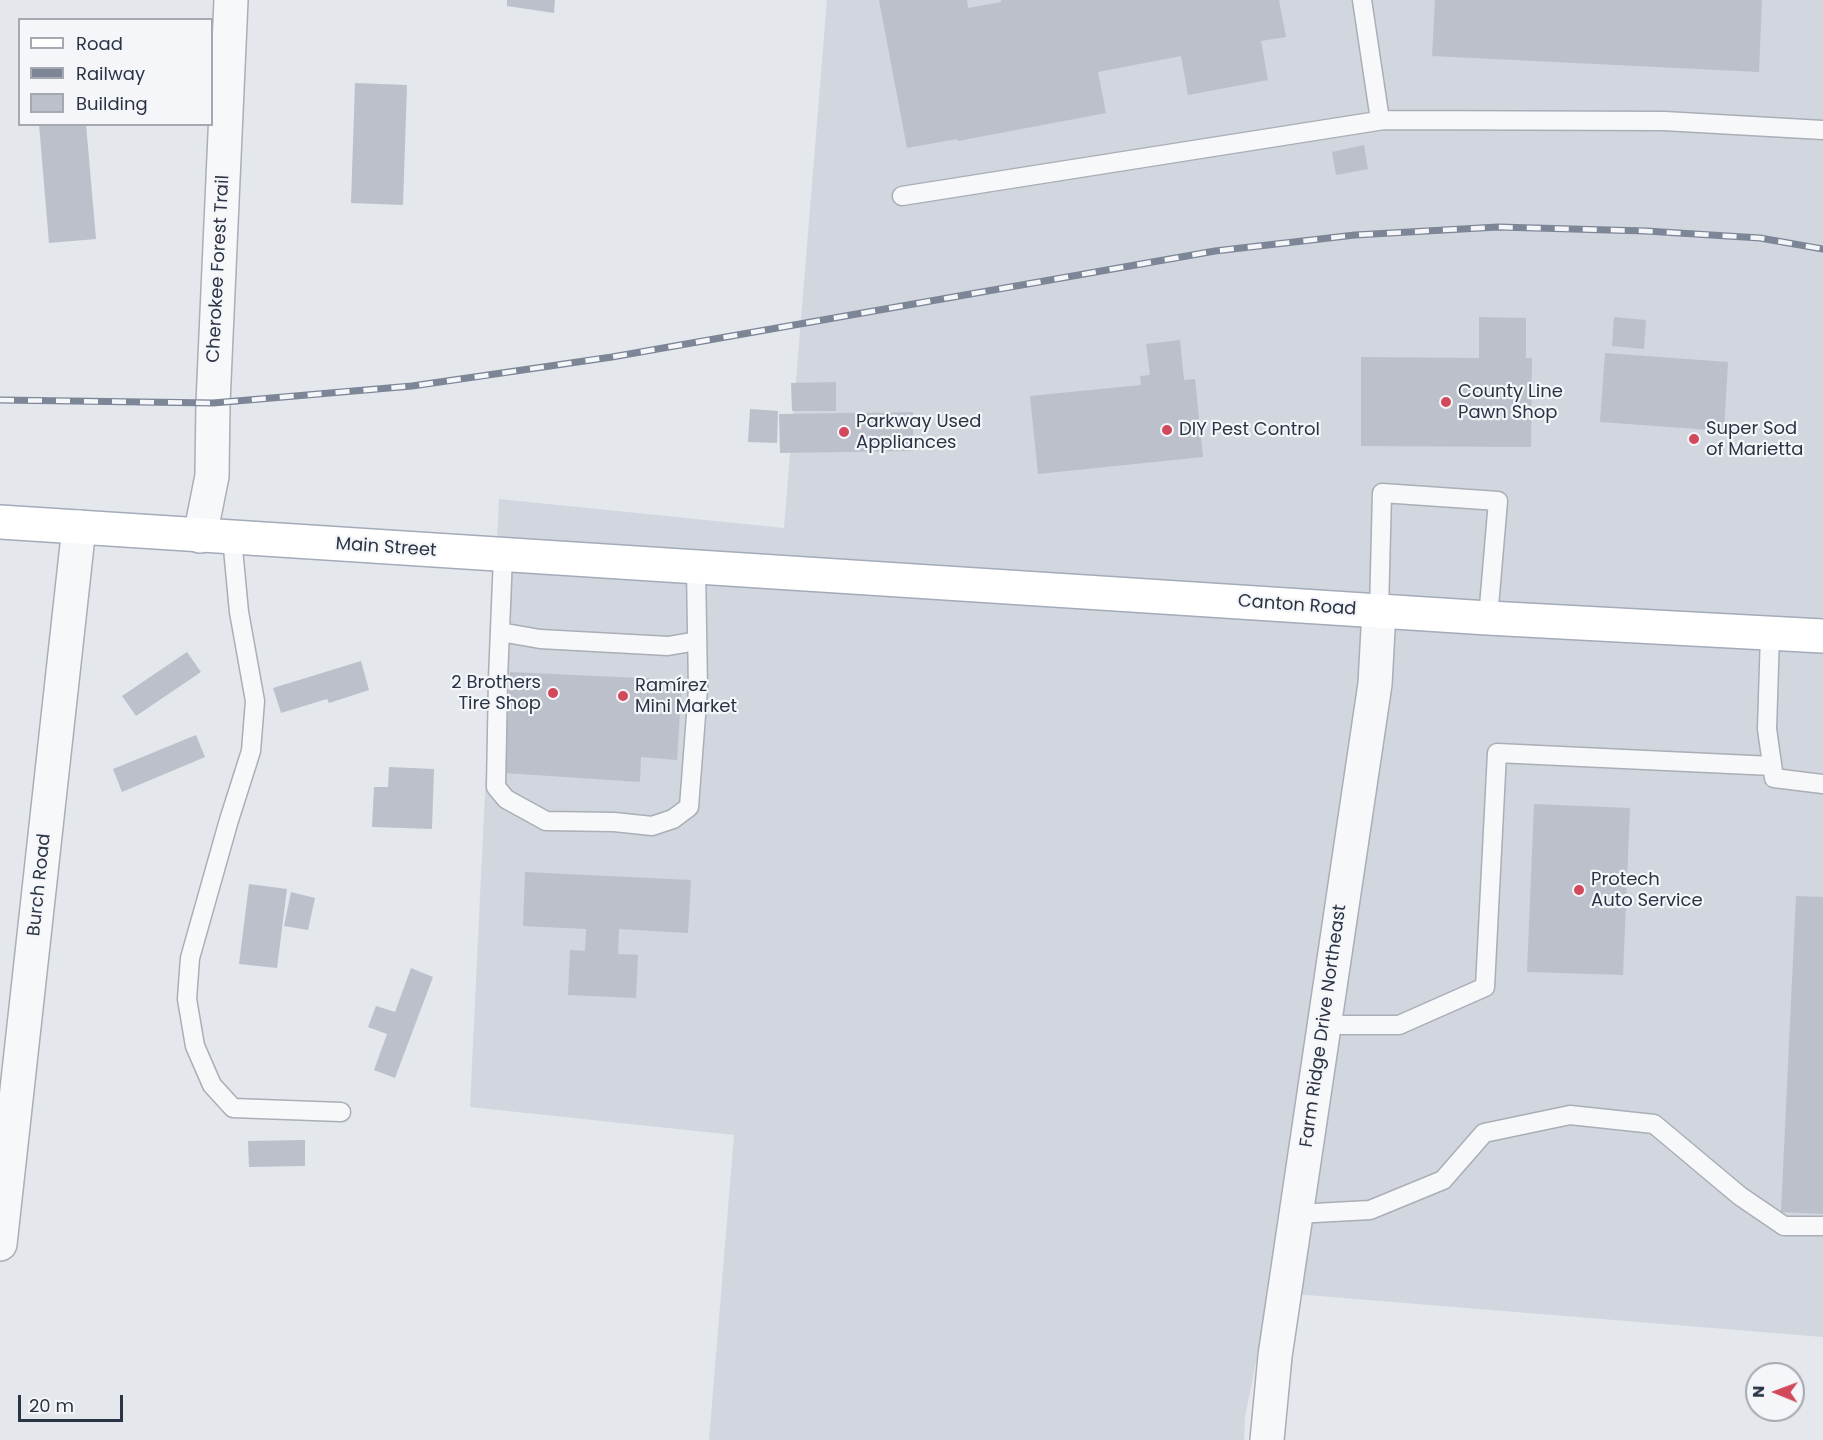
<!DOCTYPE html>
<meta charset="utf-8">
<style>
body{margin:0}
#map{position:relative;width:1823px;height:1440px;overflow:hidden;background:#e4e7ec;font-family:Poppins,sans-serif}
canvas{display:block}
.legend{position:absolute;left:18px;top:18px;width:195px;height:108px;box-sizing:border-box;background:#f4f6f9;border:2px solid #a4a8b1;margin:0;padding:8px 10px;list-style:none;font-size:18px;color:#2b3445}
.legend li{display:flex;align-items:center;gap:12px;height:30px}
.legend b{width:30px;border:2px solid #a4a8b1}
.north{position:absolute;left:1745px;top:1362px;width:60px;height:60px;box-sizing:border-box;background:#f4f6f9;border:2px solid #a4a8b1;border-radius:50%;rotate:271deg;font-size:16px;font-weight:700;line-height:24px;text-align:center;color:#2b3445}
.north::after{content:'';display:block;margin:auto;width:21px;height:27px;background:#d1495b;clip-path:polygon(50% 0,100% 100%,50% 72%,0 100%)}
.scale{position:absolute;left:18px;top:1395px;width:105px;height:27px;box-sizing:border-box;border:3px solid #2b3445;border-top:0;padding-left:8px;font-size:18px;line-height:21px;white-space:nowrap;color:#2b3445;-webkit-text-stroke:4px #f4f6f9;paint-order:stroke}
</style>
<div id="map">
<canvas width="1823" height="1440"></canvas>
<ul class="legend">
<li><b style="height:8px;background:#fff"></b>Road</li>
<li><b style="height:8px;background:#7d8696"></b>Railway</li>
<li><b style="height:16px;background:#bbc0ca"></b>Building</li>
</ul>
<div class="north">N</div>
<div class="scale">20 m</div>
</div>
<script>
const g = document.querySelector('canvas').getContext('2d');
g.lineJoin = 'round';
function paint(path, color) { g.fillStyle = color; g.fill(path, 'evenodd'); }
function trace(path, color, width, dash) { g.strokeStyle = color; g.lineWidth = width; g.lineCap = dash ? 'butt' : 'round'; g.setLineDash(dash || []); g.stroke(path); }
function write(font, color, halo, rows, align = 'center') {
  g.font = font + ' Poppins,sans-serif'; g.lineWidth = 4.5; g.setLineDash([]); g.textBaseline = 'middle'; g.strokeStyle = halo; g.fillStyle = color; for (const [text, x, y, turn = 0] of rows) {
    g.save(); g.translate(x, y); g.rotate((+turn || 0) * Math.PI / 180); g.textAlign = isNaN(turn) ? turn : align; if (halo) g.strokeText(text, 0, 0); g.fillText(text, 0, 0); g.restore();
  }
}
paint(new Path2D(`
 M827 0H1823V1337L1270 1292 1245 1417 1244 1440H709L734 1135 470 1107 499 499 784 528Z`), '#d2d6de');
paint(new Path2D(`
 M507 0H555L554 13 507 6Z
 M879 0H967L968 8 1001 2V0H1279L1286 37 1261 41 1268 80 1188 95 1181 56 1098 72 1106 113 958 141 957 139 907 148Z
 M1435 0H1762L1759 72 1432 56Z
 M355 83 407 85 403 205 351 203Z
 M39 124H86L96 239 49 243Z
 M1364 145 1368 169 1336 175 1332 152Z
 M1479 317 1526 318V358H1532L1531 447 1361 446V357L1479 358Z
 M1614 317 1646 320 1644 349 1612 346Z
 M1180 340 1184 380 1195 379 1203 457 1038 474 1030 396 1141 385 1140 376 1150 375 1146 344Z
 M1605 353 1728 362 1724 431 1600 422Z
 M836 382V411H792L791 383Z
 M750 409 778 411 777 443 748 442Z
 M913 412V451L780 453 779 414Z
 M187 652 201 672 136 716 122 696Z
 M361 661 369 690 329 703 327 699 281 713 273 688Z
 M510 672 682 680 677 760 641 757 640 782 504 773Z
 M196 735 205 757 122 792 113 769Z
 M389 767 434 769 432 829 372 827 374 787H388Z
 M1534 804 1630 808 1623 975 1527 972Z
 M525 872 691 880 688 933 619 929 618 954 638 955 636 998 568 995 570 950 585 951 586 929 523 926Z
 M249 884 287 889 277 968 239 964Z
 M291 892 315 898 308 930 284 926Z
 M1796 896 1823 897V1214L1781 1212Z
 M411 968 433 977 395 1078 374 1070 387 1034 368 1027 376 1006 395 1012Z
 M305 1140V1166L249 1167 248 1141Z`), '#bbc0ca');
const lane = new Path2D(`
 M1362 0 1380 120
 M902 196 1384 120 1664 121 1823 130
 M232 538 239 612 255 701 251 751 229 820 190 958 187 999 195 1046 212 1085 233 1108 341 1112
 M503 556 498 679 496 787 506 799 546 821 614 822 652 826 673 819 689 807 698 689 696 568
 M1379 611 1382 493 1498 501 1488 618
 M500 632 540 639 668 646 697 641
 M1770 634 1767 729 1774 778 1823 784
 M1324 1025H1399L1485 987 1497 753 1772 766
 M1296 1214 1370 1210 1443 1180 1484 1133 1570 1115 1654 1124 1740 1196 1784 1226H1823`);
const street = new Path2D(`
 M200 536 212 476 213 403 231 0
 M0 1244 79 527
 M1267 1440 1275 1356 1375 684 1379 611`);
const primary = new Path2D(`
 M0 522 1488 618 1823 636`);
trace(lane, '#a9aeb7', 21);
trace(street, '#a9aeb7', 36);
trace(primary, '#a3abb8', 36);
trace(lane, '#f7f8fa', 18);
trace(street, '#f7f8fa', 33);
trace(primary, '#fff', 33);
const rail = new Path2D(`
 M0 400 213 403 412 386 612 357 1215 251 1355 235 1498 227 1646 231 1760 238 1823 249`);
trace(rail, '#7d8696', 7);
trace(rail, '#f4f6f9', 4.5, [14]);
for (const [x, y, r, color] of [
 [1446,402,6,"#d1495b"],
 [1167,430,6,"#d1495b"],
 [844,432,6,"#d1495b"],
 [1694,439,6,"#d1495b"],
 [553,693,6,"#d1495b"],
 [623,696,6,"#d1495b"],
 [1579,890,6,"#d1495b"]
]) { const dot = new Path2D(); dot.arc(x, y, r, 0, 2 * Math.PI); g.fillStyle = color; g.fill(dot); trace(dot, '#f4f6f9', 2); }
write('18px', '#2b3445', '#f4f6f9', [
 ["Cherokee Forest Trail",219,269,-87],
 ["Main Street",386,548,4],
 ["Canton Road",1297,606,4],
 ["Burch Road",40,885,-84],
 ["Farm Ridge Drive Northeast",1324,1026,-82]
]);
write('18px', '#2b3445', '#f4f6f9', [
 ["County Line",1458,392],
 ["Pawn Shop",1458,413],
 ["Parkway Used",856,422],
 ["Appliances",856,443],
 ["Super Sod",1706,429],
 ["of Marietta",1706,450],
 ["DIY Pest Control",1179,430],
 ["2 Brothers",541,683,"right"],
 ["Tire Shop",541,704,"right"],
 ["Ramírez",635,686],
 ["Mini Market",635,707],
 ["Protech",1591,880],
 ["Auto Service",1591,901]
], 'left');
</script>
